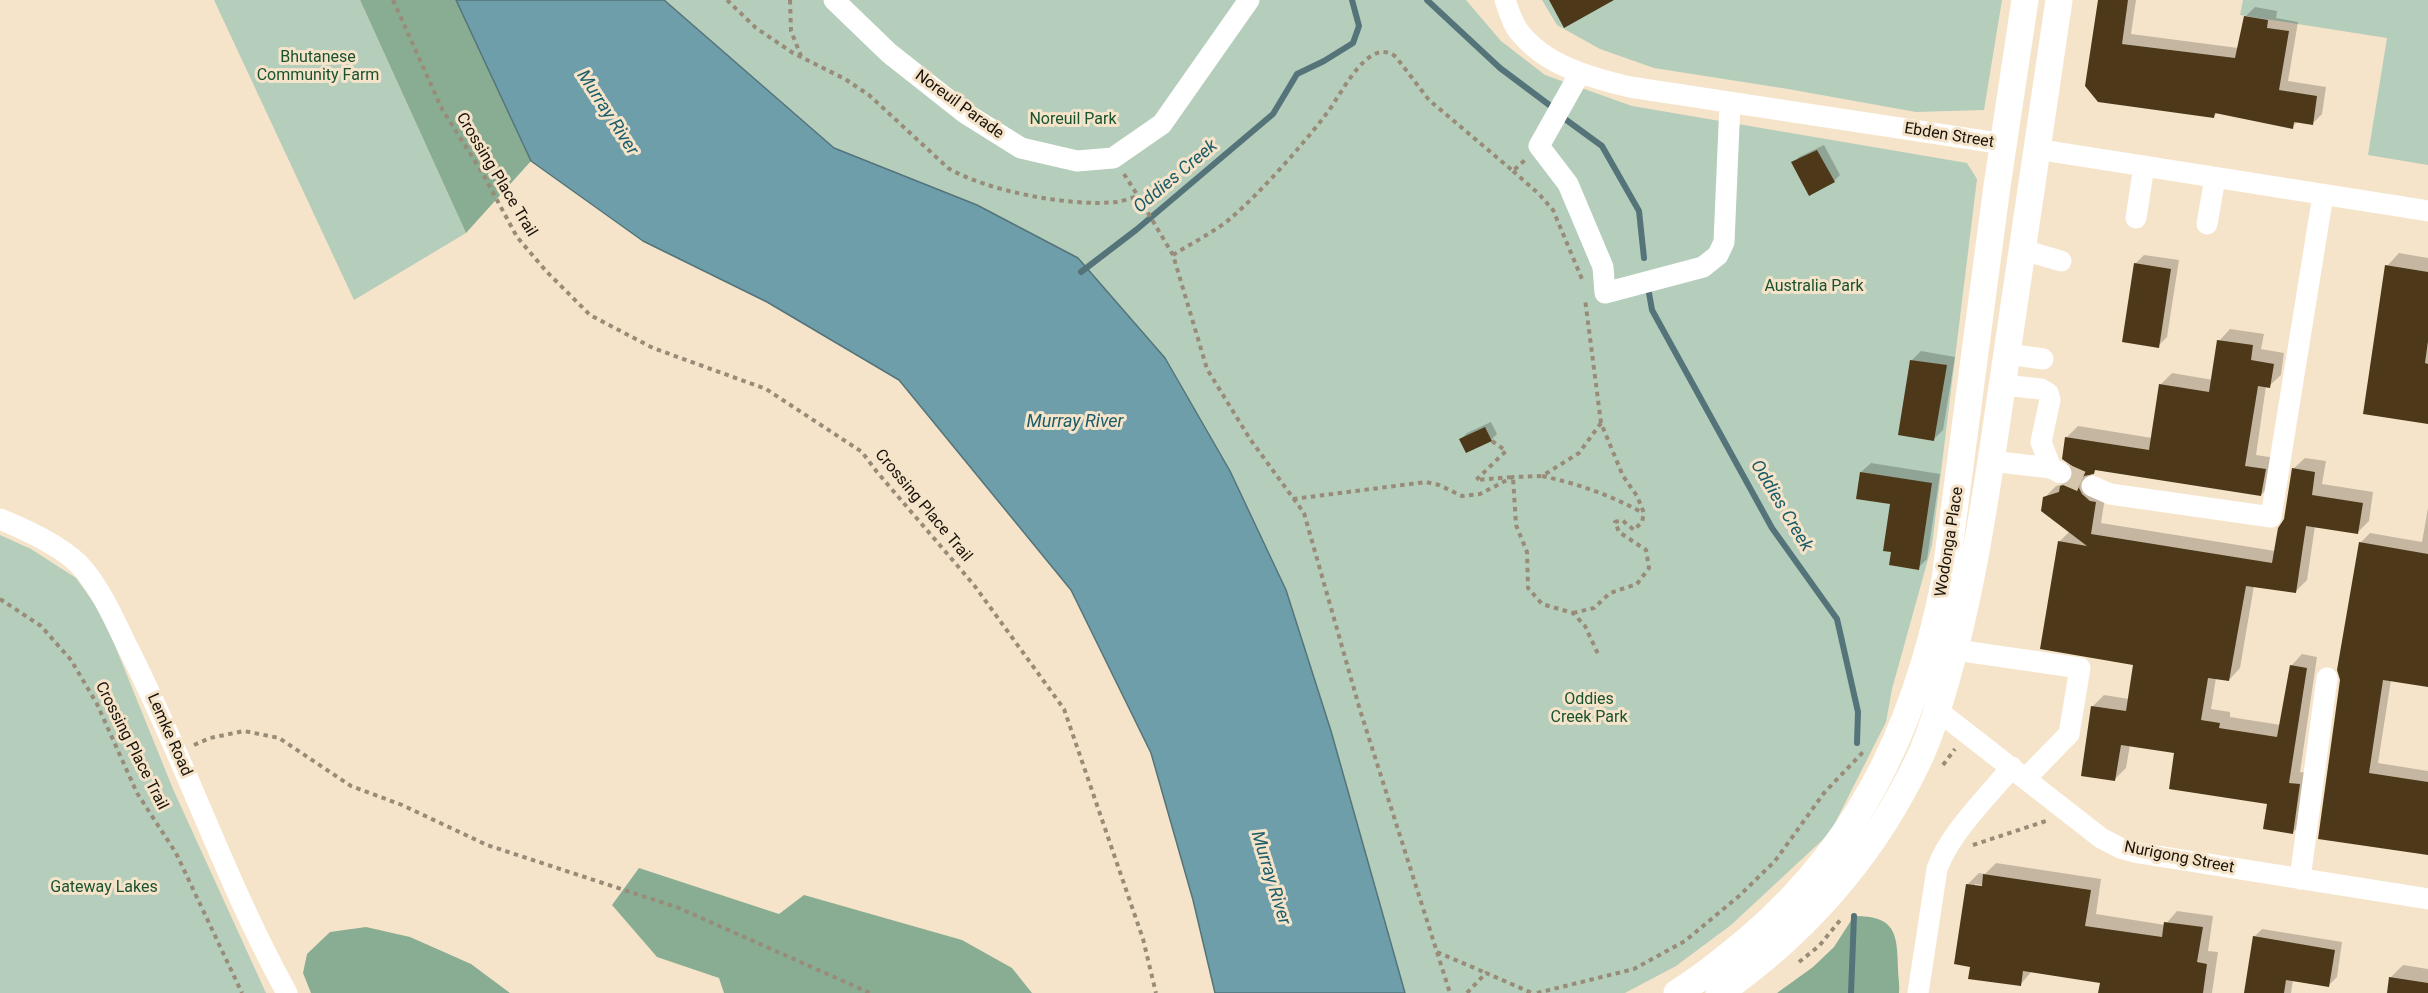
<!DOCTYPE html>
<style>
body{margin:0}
canvas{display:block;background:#f5e4c9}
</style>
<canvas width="2428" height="993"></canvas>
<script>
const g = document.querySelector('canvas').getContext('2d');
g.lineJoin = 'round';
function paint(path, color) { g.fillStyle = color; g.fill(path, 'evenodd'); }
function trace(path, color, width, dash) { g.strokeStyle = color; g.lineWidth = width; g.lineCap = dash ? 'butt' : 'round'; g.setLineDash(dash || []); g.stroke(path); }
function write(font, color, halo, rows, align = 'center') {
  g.font = font + ' Roboto,sans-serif'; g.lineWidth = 6; g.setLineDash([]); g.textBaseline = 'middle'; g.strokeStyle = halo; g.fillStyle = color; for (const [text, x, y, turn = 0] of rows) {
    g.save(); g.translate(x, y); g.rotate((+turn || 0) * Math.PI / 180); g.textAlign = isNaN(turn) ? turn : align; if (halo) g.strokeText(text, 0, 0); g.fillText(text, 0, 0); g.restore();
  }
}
paint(new Path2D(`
 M214 0H360L466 233 354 300Z
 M664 0H1466L1501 41 1545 75 1632 106 1967 163 1977 179 1932 545 1892 689 1886 722 1830 833 1731 925 1676 966 1625 993H1405L1331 731 1286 590 1230 471 977 205 834 148Z
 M1542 0H2002L1984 110 1916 112 1788 89 1654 68 1600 49 1557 25Z
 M2243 0H2428V165L2368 155 2387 38 2240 15Z
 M0 535 31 549 76 578 103 616 173 789 266 993H0Z`), '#b5cdbb');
paint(new Path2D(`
 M360 0H456L531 161 466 233Z
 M639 868 779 914 804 895 962 940 1012 968 1032 993H724L719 978 657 957 612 905Z
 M1854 916C1896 916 1897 933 1898 969 1898 977 1900 985 1899 993H1777L1813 967 1834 947Z
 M366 927 410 937 471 964 510 993H311L303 973 307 954 330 932Z`), '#89ad92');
const water = new Path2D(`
 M456 0H664L834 148 977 205 1078 258 1165 358 1230 471 1286 590 1331 731 1405 993H1215L1193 900 1151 753 1071 590 899 380 767 302 643 241 531 161Z`);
paint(water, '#6e9eaa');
trace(water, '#54747a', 1.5);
paint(new Path2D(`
 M2099 0H2136L2131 34 2238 48 2245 17 2255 7 2277 11 2276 18 2298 22 2288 81 2326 87 2322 114 2312 124 2298 121 2292 127 2218 112 2213 117 2099 100Z
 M1824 145 1840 175 1834 181 1793 163 1799 157Z
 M2399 253 2428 258V423L2387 266Z
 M2144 255 2179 260 2167 337 2158 346 2135 264Z
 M2230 329 2264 334 2261 349 2284 353 2281 375 2269 386H2266L2256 455 2276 458 2272 483 2261 495 2097 469 2090 474 2093 483 2106 491 2101 523 2275 551 2285 520 2293 469 2305 458 2326 461 2322 484 2373 492 2369 521 2357 533 2315 526 2307 580 2295 592 2254 586 2240 668 2229 680 2216 678 2211 709 2230 712V717L2281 725 2291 666 2302 654 2317 657 2300 772 2310 773 2304 821 2293 832 2269 803 2176 752 2130 745 2126 768 2115 779 2093 706 2104 695 2129 699 2134 664 2059 542 2070 531 2044 498 2056 486 2064 484 2074 474 2067 437 2078 426 2152 438 2160 385 2172 373 2213 380 2219 341Z
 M1921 351 1955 357 1943 430 1934 439 1912 360Z
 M1491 422 1497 434 1491 440 1461 439 1467 433Z
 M1871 463 1940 474 1927 559 1918 568 1891 503 1861 472Z
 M2428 508V685L2391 680 2378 763 2428 771V853L2320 838 2360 543 2370 533 2422 542Z
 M1996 863 2101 879 2096 914 2165 925 2177 911 2213 916 2208 951 2218 952 2212 993H2100L2101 981 2032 971 2020 985 1971 965 1967 885 1979 873 1985 874ZM1975 884 1989 886 1975 887Z
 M2262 929 2342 942 2337 977 2329 985 2293 980 2291 993H2246L2254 937Z
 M2403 965 2428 969V993H2388L2390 978Z`), '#0003');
trace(new Path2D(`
 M1427 0 1500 68 1552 107
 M1565 119 1602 146 1639 211 1644 258
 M1081 272 1136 230 1273 114 1297 74 1324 61 1353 43 1359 26 1352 0
 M1649 293 1652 310 1772 528 1837 619 1858 712 1857 743
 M1851 993 1854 916`), '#54747a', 6);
paint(new Path2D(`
 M1549 0H1614L1564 28Z
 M2098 0H2128L2122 44 2235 58 2244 16 2268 20 2267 28 2289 31 2279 90 2317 96 2313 125 2294 122 2293 129 2215 113 2214 118 2098 102 2085 86Z
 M1817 150 1835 182 1809 196 1791 162Z
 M2134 263 2171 269 2159 348 2122 342Z
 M2385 265 2428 272V341L2425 363 2428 364V424L2363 414Z
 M2217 340 2253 345 2251 360 2274 364 2270 388 2258 386 2245 466 2266 469 2261 496 2095 470 2094 474 2084 476 2080 481 2079 488 2082 494 2090 501 2096 502 2091 534 2272 563 2278 528 2284 519 2292 468 2315 472 2312 495 2363 503 2358 534 2306 526 2296 593 2246 586 2229 681 2208 678 2201 720 2220 723 2219 728 2277 737 2290 665 2307 668 2289 783 2300 784 2293 834 2263 829 2267 804 2169 789 2174 753 2121 745 2115 781 2081 776 2091 706 2126 711 2133 665 2040 649 2058 541 2087 546 2041 511 2043 497 2059 492 2060 486 2067 484 2073 478 2072 466 2062 459 2065 437 2149 450 2159 384 2209 392Z
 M1910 360 1947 365 1934 441 1898 435Z
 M1485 427 1492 441 1466 453 1459 439Z
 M1860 472 1932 483 1919 570 1889 565 1891 552 1883 551 1890 504 1856 499Z
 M2359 542 2428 554V687L2383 680 2369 773 2428 782V855L2318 839 2340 680 2337 670Z
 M1983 874 2091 890 2085 926 2162 937 2164 922 2203 927 2197 962 2207 964 2203 993H2098L2100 983 2023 971 2021 986 1968 979 1970 967 1954 964 1966 884 1982 886Z
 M2253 936 2335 950 2329 987 2286 980 2284 993H2244Z
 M2389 977 2428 983V993H2387Z`), '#4d3919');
trace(new Path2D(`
 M2062 473 2092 486`), '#d4c5ac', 21, [21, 10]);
trace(new Path2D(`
 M393 0 442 109 483 174 517 237 546 271 590 315 653 348 766 389 862 452 877 472 974 585 1064 709 1143 939 1156 993
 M727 0 756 28 793 53 845 79 869 95 948 168C986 191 1071 207 1116 202 1123 201 1131 198 1138 196L1173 255 1207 369 1250 439 1304 513 1360 710 1450 993
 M790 0 791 31 801 56
 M1513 171 1539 194 1553 210 1582 279
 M1124 174 1138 196
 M1173 255C1192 243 1214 232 1231 218 1261 192 1299 149 1324 117 1339 98 1351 70 1371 56 1380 50 1389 51 1396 57L1429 100 1513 171 1526 159
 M1601 423 1579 453 1542 476C1579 484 1610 495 1643 513
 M1492 441 1506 451 1476 480 1513 477 1516 525 1527 552 1528 588 1542 604 1573 613 1585 626 1599 656
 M1293 499 1426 482 1439 485 1462 496 1480 494 1513 477 1542 476
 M0 599 41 626 71 660 97 704 137 793 176 853 242 993
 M1573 613 1594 608 1610 593 1637 584 1649 568 1646 550 1619 532 1615 522 1622 520 1634 530 1642 522 1644 513 1637 496 1623 476 1601 423 1585 299
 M194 745 210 738 244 731 279 738 351 786 402 805 487 845 679 908 870 993
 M1943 765 1955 749
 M1973 845 2049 820
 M1437 952 1486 973
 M1799 962 1819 946 1842 918
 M1467 993 1486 973 1532 993
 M1537 993 1634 969 1685 941 1739 896 1775 861 1824 793 1865 750`), '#988c78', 4, [4.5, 4.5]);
trace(new Path2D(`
 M834 0 889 53 965 113 1021 148 1077 161 1113 158 1162 124 1249 0
 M1505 0C1509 11 1513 26 1521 34 1547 66 1592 78 1630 87L2004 144
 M1580 73 1539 146 1568 184 1603 267 1605 293 1703 267 1718 255 1724 242 1730 103
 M2036 149 2428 211
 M2136 218 2144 166
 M2207 224 2215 178
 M2023 250 2061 261
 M2008 354 2043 359
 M2003 385 2041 389 2048 393 2050 400 2041 442 2051 468
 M1991 461 2051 468 2061 473
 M2092 486 2110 494 2271 517 2323 195
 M0 519C24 529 51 541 72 558 97 578 115 622 129 650 186 762 226 883 287 993
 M1956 650 2080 668 2069 734 2026 778
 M1937 710 2101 838 2120 848 2139 853 2428 899
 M2300 879 2327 678
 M1918 993 1937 869C1948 835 1989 795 2012 767`), '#fff', 21);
trace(new Path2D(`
 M1677 993C1695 982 1712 969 1728 956 1854 858 1915 732 1945 579L1997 186 2025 0
 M1719 993C1805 933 1874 854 1919 759 1931 733 1939 705 1947 677 1969 602 1981 525 1993 448 2016 299 2036 149 2059 0`), '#fff', 27);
write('16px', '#18522f', '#f5e4c9', [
 ["Bhutanese",318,58],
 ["Community Farm",318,76],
 ["Noreuil Park",1073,120],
 ["Australia Park",1814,287],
 ["Oddies",1589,700],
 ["Creek Park",1589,718],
 ["Gateway Lakes",104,888]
]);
write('16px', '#19130a', '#f5e4c9', [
 ["Noreuil Parade",959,105,36],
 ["Ebden Street",1949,136,9],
 ["Crossing Place Trail",496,175,59],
 ["Crossing Place Trail",923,506,50],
 ["Wodonga Place",1950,542,-81],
 ["Lemke Road",169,735,66],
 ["Crossing Place Trail",131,746,63],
 ["Nurigong Street",2179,858,11]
]);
write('italic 18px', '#1c5d6b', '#f5e4c9', [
 ["Murray River",607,113,57],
 ["Oddies Creek",1176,177,-40],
 ["Murray River",1075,422],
 ["Oddies Creek",1781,506,59],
 ["Murray River",1270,878,73]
]);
</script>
